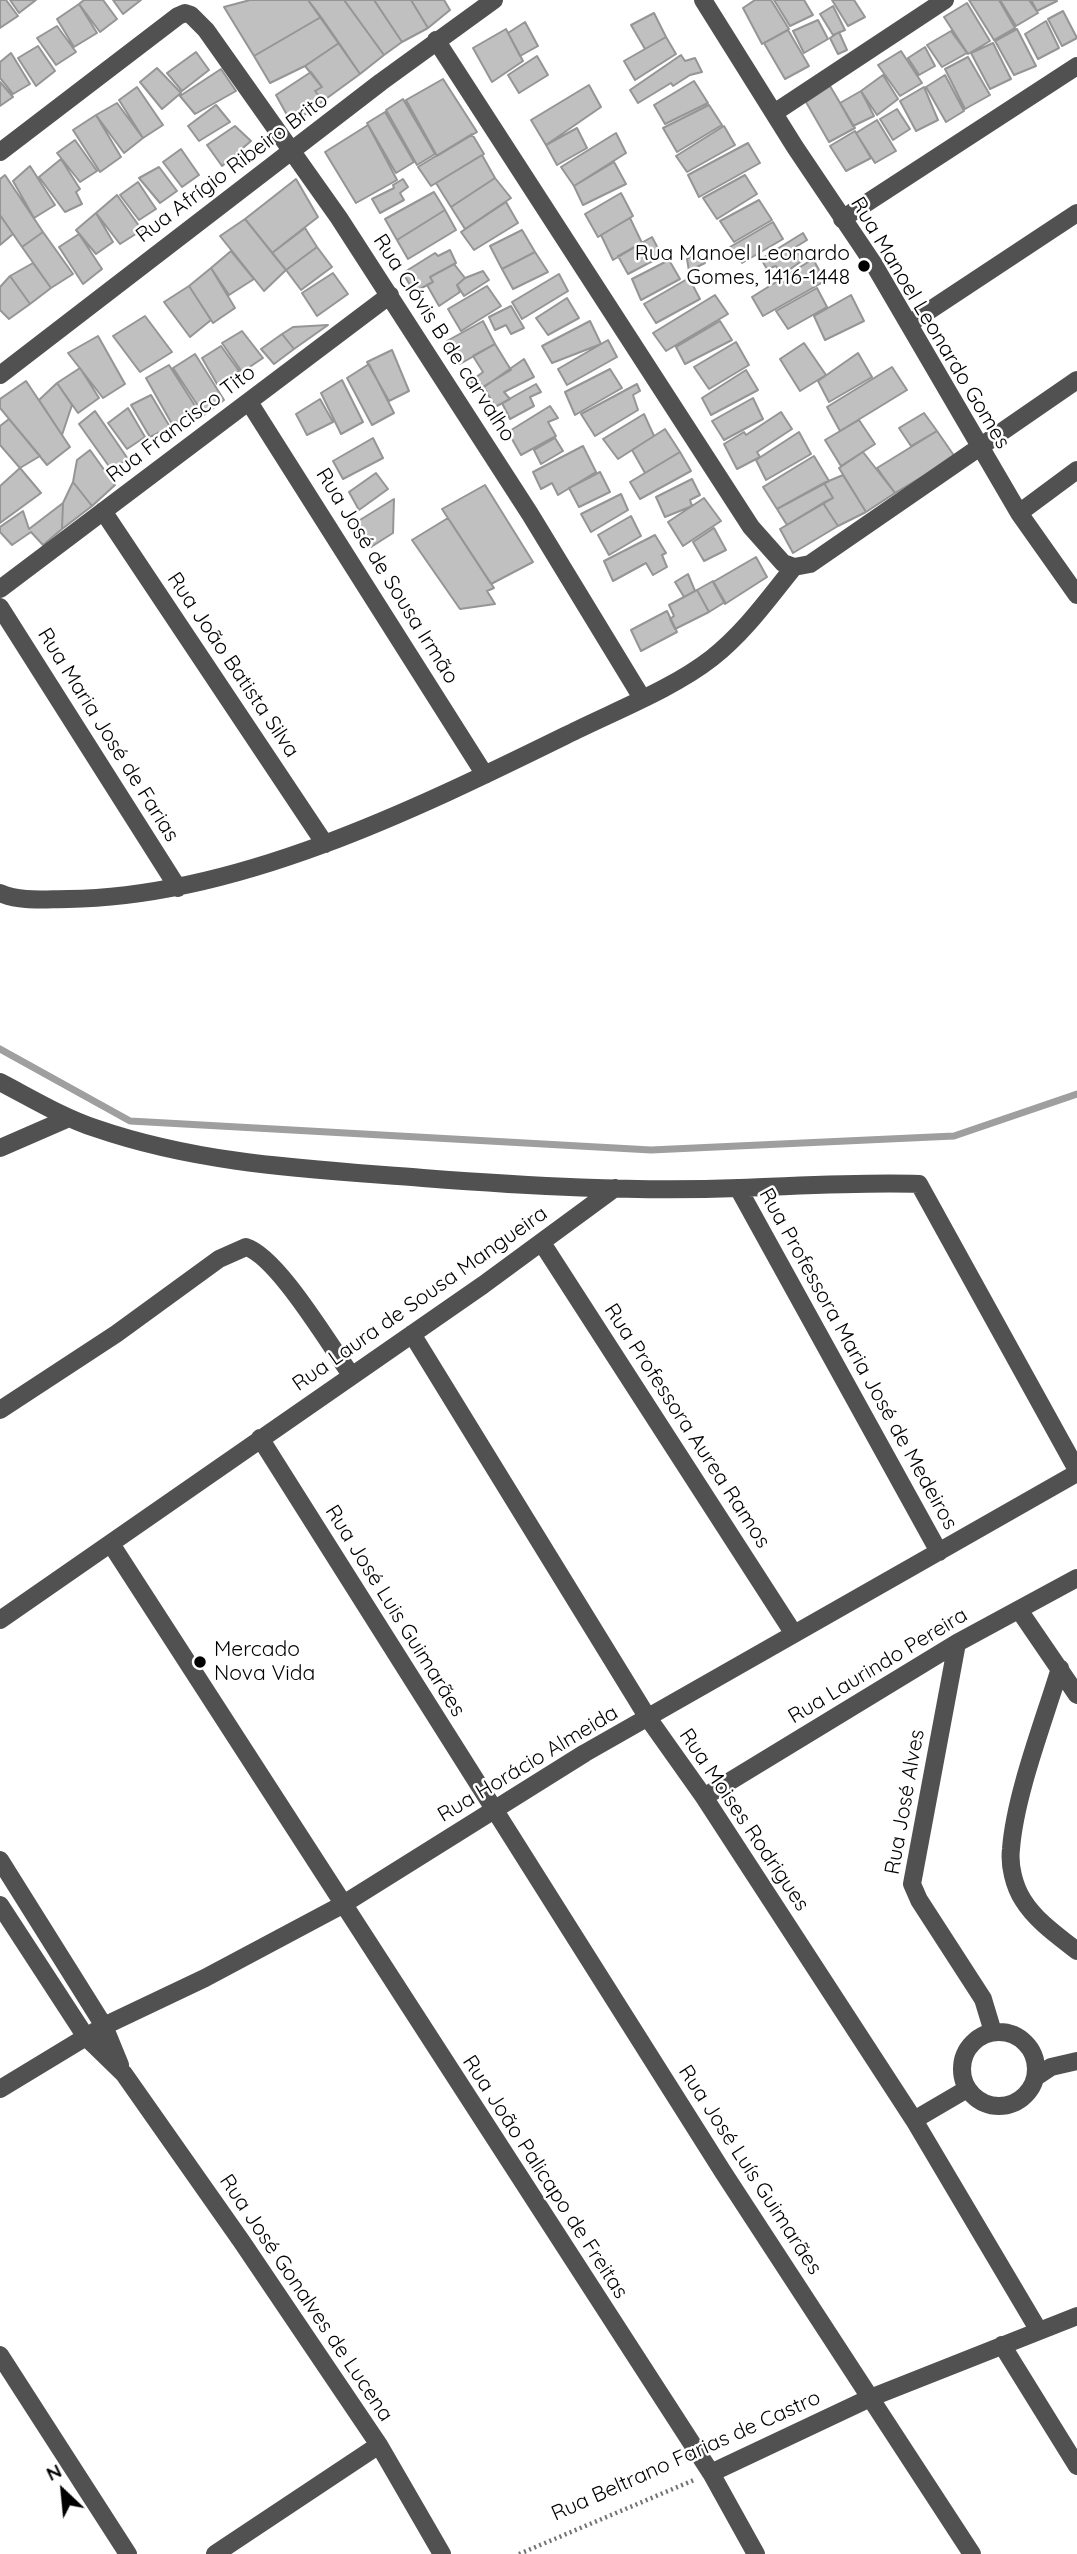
<!DOCTYPE html>
<meta charset="utf-8">
<style>
body{margin:0}
#map{position:relative;width:1077px;height:2554px;overflow:hidden;background:#fff;font-family:Quicksand,sans-serif}
canvas{display:block}
.north{position:absolute;left:28px;top:2456px;width:70px;height:70px;-webkit-text-stroke:5px #fff;paint-order:stroke;rotate:334deg;font-size:19px;font-weight:700;line-height:28px;text-align:center;color:#000}
.north::after{content:'';display:block;margin:auto;width:24px;height:32px;background:#000;clip-path:polygon(50% 0,100% 100%,50% 72%,0 100%)}
</style>
<div id="map">
<canvas width="1077" height="2554"></canvas>
<div class="north">N</div>
</div>
<script>
const g = document.querySelector('canvas').getContext('2d');
g.lineJoin = 'round';
function trace(path, color, width, dash) { g.strokeStyle = color; g.lineWidth = width; g.lineCap = dash ? 'butt' : 'round'; g.setLineDash(dash || []); g.stroke(path); }
function paint(path, color) { g.fillStyle = color; g.fill(path, 'evenodd'); }
function write(font, color, halo, rows, align = 'center') {
  g.font = font + ' Quicksand,sans-serif'; g.lineWidth = 5; g.setLineDash([]); g.textBaseline = 'middle'; g.strokeStyle = halo; g.fillStyle = color; for (const [text, x, y, turn = 0] of rows) {
    g.save(); g.translate(x, y); g.rotate((+turn || 0) * Math.PI / 180); g.textAlign = isNaN(turn) ? turn : align; if (halo) g.strokeText(text, 0, 0); g.fillText(text, 0, 0); g.restore();
  }
}
trace(new Path2D(`
 M0 1049 130 1121 651 1150 954 1136 1077 1094`), '#9f9f9f', 7);
const building = new Path2D(`
 M0 0H6L18 16 0 28Z
 M10 0H36L19 13Z
 M84 0H103L117 19 100 32 79 4Z
 M113 0H141L123 14Z
 M250 0H308L321 17 254 56 224 7Z
 M308 0H344L384 55 360 74Z
 M344 0H374L402 42 384 55Z
 M374 0H411L428 28 402 42Z
 M411 0H444L450 10 428 28Z
 M755 0H771L789 29 762 44 743 8Z
 M774 0H804L813 15 790 26Z
 M832 0H854L865 17 848 26Z
 M969 0H999L1015 28 994 40Z
 M1000 0H1029L1038 13 1016 26Z
 M1031 0H1056L1057 1 1037 11Z
 M967 3 990 41 968 54 944 17Z
 M79 4 97 33 74 47 57 19Z
 M833 6 845 30 833 35 820 14Z
 M1063 11 1077 38 1062 46 1048 19Z
 M654 13 666 37 645 49 631 25Z
 M321 17 339 43 305 66 270 83 254 56Z
 M818 20 828 39 804 53 793 31Z
 M1046 21 1059 48 1038 59 1025 34Z
 M525 22 538 46 520 56 508 33Z
 M57 26 76 52 56 65 37 38Z
 M506 29 523 61 492 82 473 48Z
 M1017 29 1036 66 1014 75 995 41Z
 M788 30 809 66 785 79 764 43Z
 M951 31 967 53 942 67 927 45Z
 M839 32 847 50 838 54 830 38Z
 M666 37 676 54 635 80 624 61Z
 M339 43 360 74 323 101 315 91 322 87 305 66Z
 M993 43 1011 79 990 89 971 53Z
 M38 46 55 71 36 86 18 58Z
 M925 47 935 66 919 75 908 58Z
 M901 51 922 83 900 96 878 65Z
 M196 52 209 70 182 91 167 73Z
 M11 53 30 84 13 94 0 78V62Z
 M681 55 685 61 695 58 702 72 690 75 673 86 671 83 638 103 630 90Z
 M537 56 548 75 519 93 508 75Z
 M968 57 990 95 965 109 945 69Z
 M157 68 181 93 162 109 140 82Z
 M221 69 236 91 195 114 180 96Z
 M311 72 322 87 315 91 323 101 292 124 276 95Z
 M883 75 898 99 877 115 861 91Z
 M945 75 964 111 946 122 926 87Z
 M443 79 477 132 437 156 406 100Z
 M694 81 708 103 665 124 654 105Z
 M0 82 13 97 0 106Z
 M589 85 601 107 546 145 531 120Z
 M830 86 855 128 829 142 806 102Z
 M137 87 163 125 143 138 119 100Z
 M924 87 938 120 916 131 900 101Z
 M861 91 874 116 853 126 840 103Z
 M403 99 435 154 417 165 386 110Z
 M117 103 143 138 124 153 96 115Z
 M216 105 230 122 199 141 188 126Z
 M709 105 722 125 677 152 663 128Z
 M897 109 910 129 893 140 880 119Z
 M385 112 414 162 396 173 367 123Z
 M96 115 121 157 100 172 73 130Z
 M877 120 896 151 875 163 856 133Z
 M368 125 397 180 356 203 325 152Z
 M235 126 251 141 222 166 207 145Z
 M724 126 735 145 687 172 676 156Z
 M577 128 587 148 557 165 546 145Z
 M855 131 871 158 846 171 830 146Z
 M616 133 626 153 574 186 561 167Z
 M472 134 484 154 431 186 418 167Z
 M75 140 97 171 80 182 57 153Z
 M748 143 760 163 699 197 688 175Z
 M181 149 199 175 182 187 163 162Z
 M482 155 495 178 451 207 436 183Z
 M61 159 80 189 76 192 82 204 65 212 39 177Z
 M614 162 626 184 583 205 574 186Z
 M30 166 55 205 34 218 13 181Z
 M159 167 177 191 160 203 139 178Z
 M5 175 43 232 22 247 0 215V179Z
 M745 175 757 194 717 219 703 198Z
 M495 178 511 198 465 229 451 207Z
 M296 179 318 217 272 253 245 219Z
 M403 179 408 187 400 193 404 200 380 213 372 199 394 188 393 185Z
 M138 182 156 209 139 220 120 195Z
 M434 192 445 210 397 240 385 219Z
 M621 193 633 216 598 237 585 214Z
 M117 195 142 230 120 244 96 213Z
 M759 200 772 220 734 242 720 221Z
 M506 202 518 223 474 250 461 232Z
 M445 210 456 230 408 259 397 240Z
 M96 213 113 242 96 254 76 230Z
 M0 215 13 234 0 245Z
 M630 218 642 243 613 260 601 235Z
 M245 219 286 270 264 291 220 236Z
 M773 222 783 239 742 263 730 247Z
 M305 228 317 247 286 270 272 253Z
 M522 230 535 252 502 269 490 246Z
 M43 232 73 274 51 288 22 247Z
 M803 233 807 240 794 248 803 260 782 275 776 266 767 269 761 259Z
 M79 234 102 269 83 284 59 247Z
 M652 237 662 256 628 274 618 256Z
 M317 247 332 267 301 290 286 270Z
 M450 250 456 263 430 277 433 282 414 292 403 273 435 253 438 256Z
 M231 251 254 279 229 295 211 268Z
 M535 252 548 272 513 289 502 269Z
 M698 252 705 263 689 271 687 259Z
 M813 259 825 281 763 316 752 297Z
 M669 260 680 279 641 300 632 279Z
 M33 263 51 288 30 304 10 276Z
 M454 264 465 278 457 285 460 292 439 306 427 285 433 282 430 277Z
 M211 268 235 308 213 323 189 286Z
 M483 271 489 280 464 296 457 285 465 278Z
 M333 273 348 294 317 316 302 293Z
 M559 274 568 291 522 319 512 302Z
 M10 276 30 304 9 319 0 310V287Z
 M689 278 700 299 656 323 644 304Z
 M189 286 211 320 190 337 164 302Z
 M487 286 501 306 461 331 448 309Z
 M817 288 827 307 788 329 776 311Z
 M715 295 728 314 666 351 653 333Z
 M851 295 864 321 825 340 814 316Z
 M567 298 579 318 548 335 536 318Z
 M511 306 524 328 511 334 506 325 495 330 489 317Z
 M145 316 172 352 140 372 113 336Z
 M483 321 495 344 460 364 447 341Z
 M590 321 601 344 552 363 542 346Z
 M720 321 732 340 685 364 676 347Z
 M328 325 294 349 282 334 293 327Z
 M242 331 263 358 242 372 222 343Z
 M282 334 294 349 274 364 261 349Z
 M98 336 125 384 103 398 68 353Z
 M608 340 617 357 567 385 558 369Z
 M736 342 749 365 709 389 694 367Z
 M804 343 826 375 800 391 780 359Z
 M495 344 511 370 476 391 471 381 483 372 473 356Z
 M221 346 239 371 217 384 202 358Z
 M392 350 409 391 389 401 367 362Z
 M858 353 872 377 829 402 818 381Z
 M195 354 224 400 204 415 173 368Z
 M524 359 534 377 504 392 510 399 495 407 484 387Z
 M369 364 394 413 372 425 347 378Z
 M169 365 199 412 172 424 146 378Z
 M892 367 907 390 840 431 827 407Z
 M80 368 99 398 78 413 57 383Z
 M610 369 622 388 575 415 565 392Z
 M746 370 758 390 711 415 702 398Z
 M342 380 363 422 341 434 321 393Z
 M26 381 70 447 47 465 0 408V399Z
 M57 383 72 405 62 435 39 400Z
 M536 384 541 392 530 397 534 406 510 419 502 403Z
 M637 384 640 391 633 395 638 410 595 436 581 414Z
 M151 395 170 427 150 437 131 405Z
 M753 398 763 419 724 440 712 421Z
 M320 399 333 422 307 435 296 414Z
 M550 406 558 418 548 422 556 436 521 455 508 432Z
 M128 408 145 437 127 449 108 423Z
 M95 411 128 459 111 469 79 424Z
 M781 412 792 429 757 452 760 457 737 469 724 444 744 432 746 435Z
 M924 413 937 431 911 446 899 428Z
 M644 414 654 436 618 459 603 439Z
 M9 419 40 456 20 468 0 445V426Z
 M859 420 875 444 841 466 825 440Z
 M665 429 680 452 645 473 632 450Z
 M937 431 955 457 895 493 877 468Z
 M799 432 811 454 766 480 756 460Z
 M373 438 383 458 343 479 333 461Z
 M555 438 563 451 541 464 534 450Z
 M583 446 596 472 558 495 552 483 541 489 533 472Z
 M90 450 115 485 92 506 73 482 77 460Z
 M680 452 691 471 640 499 630 482Z
 M863 452 895 493 866 512 839 468Z
 M814 456 829 481 777 509 763 487Z
 M20 468 41 493 0 523V486Z
 M600 472 610 492 579 507 569 488Z
 M376 473 388 489 359 510 349 492Z
 M843 475 866 512 838 526 823 503 833 498 824 483Z
 M692 479 700 495 690 500 692 506 665 517 656 497Z
 M73 482 92 506 62 529 63 503Z
 M824 483 833 498 787 525 777 509Z
 M485 485 533 562 491 584 442 509Z
 M621 494 628 510 591 532 581 514Z
 M704 498 721 521 683 546 668 522Z
 M394 499 393 533 371 547 355 523Z
 M63 503 62 529 43 545 31 532 12 545 0 532V527L23 511 29 529Z
 M823 503 838 526 793 553 780 529Z
 M631 516 641 536 609 555 598 535Z
 M448 518 494 588 487 591 495 604 460 609 412 540Z
 M714 528 726 550 704 561 693 542Z
 M655 535 666 553 662 555 667 567 653 575 646 563 613 581 604 561Z
 M756 557 767 577 725 604 713 582Z
 M688 574 695 591 684 597 675 582Z
 M713 581 725 602 709 612 697 590Z
 M697 590 709 612 675 629 670 619 674 616 669 605Z
 M667 611 677 632 641 651 631 630Z`);
paint(building, '#c0c0c0');
trace(building, '#959595', 2);
trace(new Path2D(`
 M519 2554 694 2480`), '#737373', 4.5, [2, 3.5]);
trace(new Path2D(`
 M703 0 795 147 873 263 1019 513 1077 595
 M436 40 751 527 783 563 794 567
 M774 113 945 0
 M0 152 178 16 185 13 191 15 206 30 339 218 530 514 642 698
 M842 219 1077 66
 M909 324 1077 213
 M0 375 381 82 494 0
 M249 402 485 775
 M103 511 325 844
 M1019 513 1077 470
 M794 567 810 564 1077 380
 M0 589 390 295
 M0 607 178 888
 M0 893C21 902 44 899 68 899 241 897 424 805 577 730 620 709 675 687 712 658 745 632 768 599 794 567
 M0 1082C31 1098 62 1117 95 1128 202 1165 311 1169 423 1178 528 1186 634 1192 739 1188 799 1186 859 1182 919 1184L1077 1470
 M0 1148 69 1118
 M738 1188 939 1552
 M542 1243 794 1634
 M412 1334 648 1718 704 1797 914 2120 1039 2331
 M0 1410 116 1334 219 1259 246 1247C278 1257 330 1346 352 1376
 M260 1438 723 2172 972 2554
 M111 1544 711 2473 756 2554
 M1019 1610 1077 1695
 M0 1620 483 1285 615 1188
 M957 1643 912 1884 919 1900 983 1999 993 2032
 M1060 1668C1044 1721 1015 1795 1011 1849 1009 1865 1014 1886 1023 1900 1036 1921 1058 1936 1077 1951
 M704 1797 957 1643 1077 1578
 M0 1860 104 2026 120 2065
 M0 1905 86 2037 124 2074 242 2242 379 2445 442 2554
 M962 2069a37 37 0 1 1 74 0a37 37 0 1 1-74 0Z
 M1036 2077 1051 2067 1077 2061
 M0 2089 104 2026 205 1978 342 1905 585 1753 1077 1473
 M914 2120 967 2089
 M1002 2345 1077 2466
 M0 2355 128 2554
 M711 2473 870 2398 1077 2316
 M215 2554 379 2445`), '#515151', 18);
for (const [x, y, r, color] of [
 [864,266,7,"#000"],
 [200,1662,7,"#000"]
]) { const dot = new Path2D(); dot.arc(x, y, r, 0, 2 * Math.PI); g.fillStyle = color; g.fill(dot); trace(dot, '#fff', 2.5); }
write('21px', '#000', '#fff', [
 ["Rua Afrígio Ribeiro Brito",232,168,-37],
 ["Rua Manoel Leonardo Gomes",930,323,59],
 ["Rua Clóvis B de carvalho",444,338,57],
 ["Rua Francisco Tito",181,424,-37],
 ["Rua José de Sousa Irmão",387,576,58],
 ["Rua João Batista Silva",233,665,56],
 ["Rua Maria José de Farias",108,735,58],
 ["Rua Laura de Sousa Mangueira",420,1299,-35],
 ["Rua Professora Maria José de Medeiros",858,1359,61],
 ["Rua Professora Aurea Ramos",687,1426,57],
 ["Rua José Luis Guimarães",395,1611,58],
 ["Rua Laurindo Pereira",878,1666,-31],
 ["Rua Horácio Almeida",528,1764,-31],
 ["Rua José Alves",905,1802,-80],
 ["Rua Moises Rodrigues",744,1820,56],
 ["Rua José Luís Guimarães",750,2170,57],
 ["Rua João Palicapo de Freitas",545,2177,57],
 ["Rua José Gonalves de Lucena",306,2298,56],
 ["Rua Beltrano Farias de Castro",686,2456,-24]
]);
write('21px', '#000', '#fff', [
 ["Rua Manoel Leonardo",850,254],
 ["Gomes, 1416-1448",850,278],
 ["Mercado",214,1650,"left"],
 ["Nova Vida",214,1674,"left"]
], 'right');
</script>
